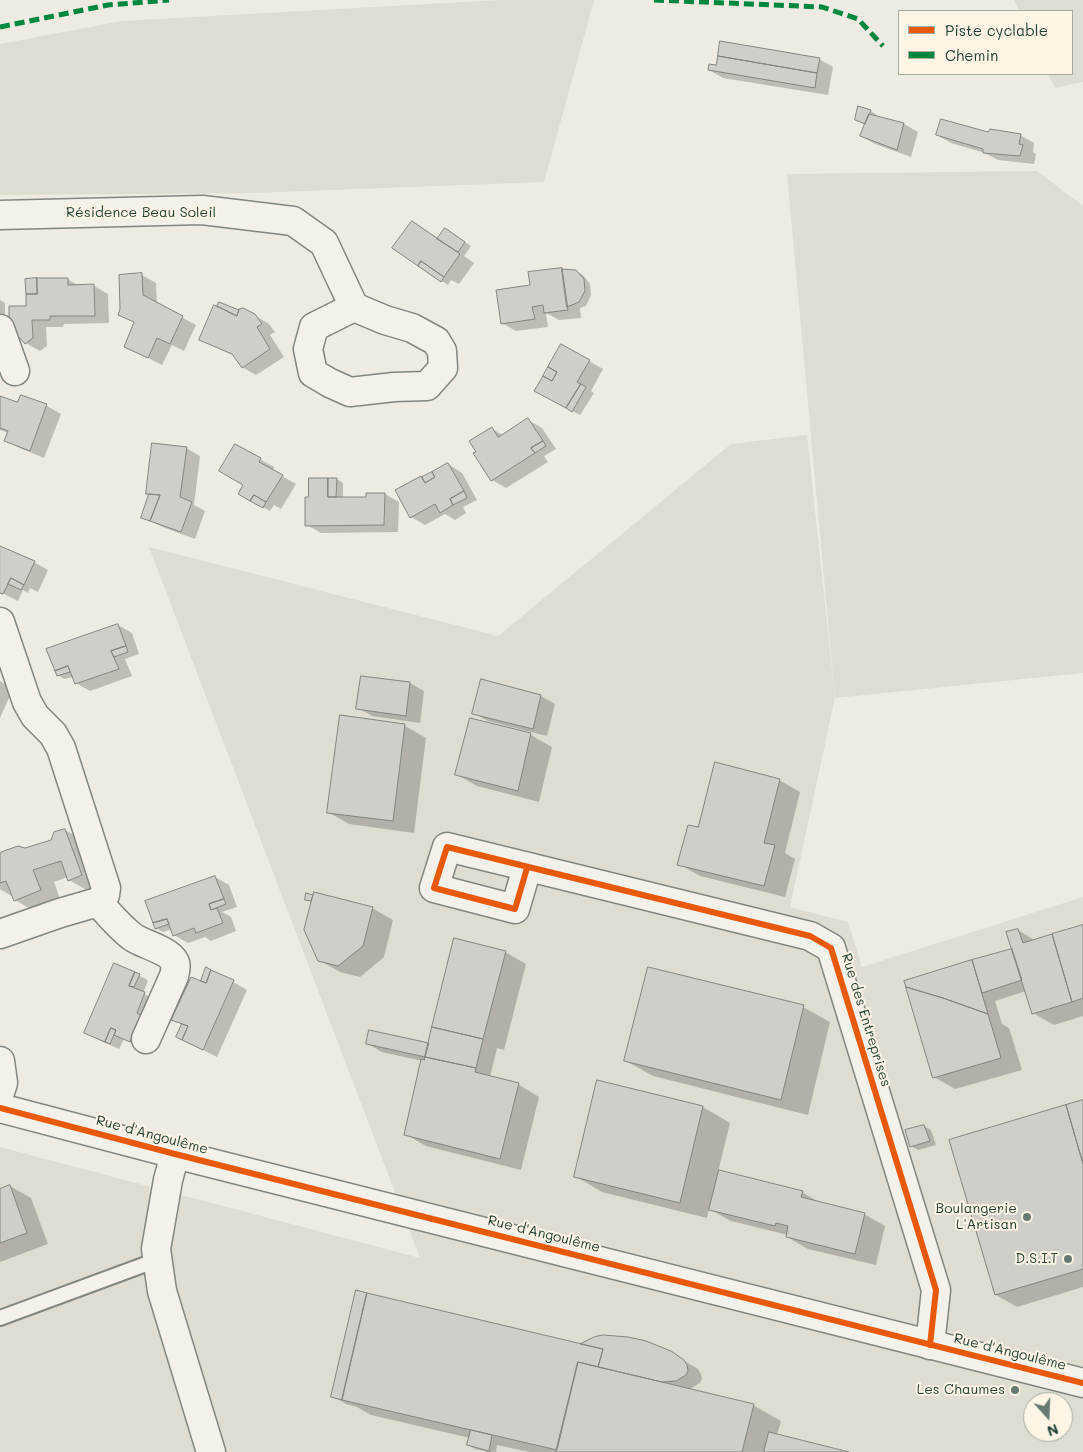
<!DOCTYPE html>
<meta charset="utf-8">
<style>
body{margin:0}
#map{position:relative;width:1083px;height:1452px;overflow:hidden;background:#eeebe3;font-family:Mali,sans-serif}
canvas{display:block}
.legend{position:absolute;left:898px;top:10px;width:175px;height:65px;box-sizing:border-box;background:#fcf5e5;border:1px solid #a4ab9e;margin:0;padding:6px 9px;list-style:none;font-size:15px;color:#1f3d34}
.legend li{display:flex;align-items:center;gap:10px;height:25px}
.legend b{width:25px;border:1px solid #a4ab9e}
.north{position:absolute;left:1023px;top:1392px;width:50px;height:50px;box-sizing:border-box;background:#fcf5e5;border:1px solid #a4ab9e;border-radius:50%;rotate:160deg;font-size:14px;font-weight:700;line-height:20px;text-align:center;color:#1f3d34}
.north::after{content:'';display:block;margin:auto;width:18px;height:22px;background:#677a71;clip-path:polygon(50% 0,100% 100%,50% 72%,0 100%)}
</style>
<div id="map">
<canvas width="1083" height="1452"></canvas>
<ul class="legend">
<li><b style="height:6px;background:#e8590c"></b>Piste cyclable</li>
<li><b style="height:6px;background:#00873e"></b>Chemin</li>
</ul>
<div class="north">N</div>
</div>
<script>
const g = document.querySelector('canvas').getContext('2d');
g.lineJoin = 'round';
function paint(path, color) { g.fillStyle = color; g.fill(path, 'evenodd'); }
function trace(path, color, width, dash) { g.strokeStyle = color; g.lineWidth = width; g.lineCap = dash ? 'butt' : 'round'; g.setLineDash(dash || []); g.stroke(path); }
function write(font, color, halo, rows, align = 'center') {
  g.font = font + ' Mali,sans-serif'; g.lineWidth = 4; g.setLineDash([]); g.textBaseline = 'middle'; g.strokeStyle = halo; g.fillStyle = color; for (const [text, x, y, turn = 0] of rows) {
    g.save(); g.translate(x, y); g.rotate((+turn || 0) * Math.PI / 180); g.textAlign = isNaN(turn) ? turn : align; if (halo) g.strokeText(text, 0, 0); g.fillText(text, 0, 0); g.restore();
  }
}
paint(new Path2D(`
 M807 435 835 698 790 907 848 922 862 967 1083 897V1452H0V1147L420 1258 149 547 498 636 731 444ZM1033 1402H1063V1432H1033Z`), '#dfddd2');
paint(new Path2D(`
 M500 0H594L544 182 252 193 0 195V44L122 21Z
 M1014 0H1083V82L1055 88 1048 74H1072V11H1019Z
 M1037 171 1083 206V673L835 698 787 174Z`), '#deddd1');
paint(new Path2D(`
 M819 59 833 67 828 95 723 78 709 70Z
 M859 108 871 111 877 115 876 117 904 124 918 132 911 157 875 144 861 136 866 125 856 120Z
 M988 134 1020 135 1034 143 1033 152 1036 154 1034 164 998 160 985 153 951 143 937 135Z
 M426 231 439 239 452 233 471 246 464 256 474 263 459 284 451 280 448 285 393 248Z
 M576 271 583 275 590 284 591 295 586 306 580 308 581 318 559 320 548 314H546L548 327 516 331 502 323 531 287Z
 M142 275 156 283 157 304 196 325 184 351 172 345 162 365 140 354 136 323 120 314Z
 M67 279 79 286H94L108 294 109 323 64 324 63 327H46L47 346 40 351 26 343 27 307Z
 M0 300 5 303V335L0 349Z
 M223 309 254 315 269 324 275 332 270 335 284 357 256 375 242 367 235 356 215 347 201 339Z
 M589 361 603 369 591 391 594 393 580 415 550 399Z
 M0 397 18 404 21 397 47 406 61 414 44 458 20 448 6 440 8 433 0 430Z
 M528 420 542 428 556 449 544 456 548 462 506 488 492 480V429L503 435Z
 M236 446 274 467 273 471 296 484 281 509 274 505 270 511 240 493 245 485Z
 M186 448 200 456 194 505 205 511 195 539 165 528 142 517Z
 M448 464 462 473 477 500 463 507 466 513 455 520 445 514 425 525 411 517 421 477 423 478Z
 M337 479 343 483V498H368L385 494 399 502 398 532 321 533 307 525 310 499Z
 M0 547 34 562 48 570 38 592 30 588 28 593 23 590 18 601 0 592Z
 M118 625 132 633 139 654 125 659 132 676 90 691 76 683 74 677 64 679 58 675 48 650Z
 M362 677 410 683 424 691 420 723 372 716 358 708Z
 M0 681 13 689 0 718Z
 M541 696 555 704 547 736 488 721 474 713Z
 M405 726 426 738 414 833 349 824 328 812Z
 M531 735 552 747 539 802 477 786 456 774Z
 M779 780 800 792 785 853 795 859 785 897 700 876 679 864 699 828Z
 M65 830 86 842 102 887 90 892 69 880 68 877 54 882 61 902 36 912 15 900 13 897 0 889V857L52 841Z
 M215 877 229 885 237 907 222 912 231 917 236 931 211 941 205 937 188 943 174 935 172 929 163 932 156 928Z
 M307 894 314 897 372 908 393 920 384 957 360 977 340 972 319 960 313 903 306 899Z
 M1083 926V1016L1054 1025 1033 1013 1026 991 995 1001 1002 1024 1009 1028 1022 1070 955 1089 934 1077 905 981 1013 950 1018 930 1036 941Z
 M505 952 526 964 504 1050 497 1048 490 1077 518 1084 539 1097 521 1170 426 1146 405 1134 422 1061 382 1052 368 1044H429Z
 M115 964 146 979 148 981 143 993 159 1002 144 1049 124 1039 119 1049 99 1040 86 1032Z
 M233 982 247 990 217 1057 197 1047 183 1025 173 1019 206 985Z
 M803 1007 830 1022 808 1115 653 1076 626 1061Z
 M598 1081 703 1107 730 1123 718 1172 802 1192 822 1204 864 1214 885 1226 876 1265 808 1249 787 1237 788 1235 731 1221 709 1209 707 1218 602 1192 575 1176Z
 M1083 1101V1287L1017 1307 996 1295Z
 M924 1126 931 1130 936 1145 918 1150 911 1146Z
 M10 1186 31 1198 48 1244 0 1262V1190Z
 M580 1345 662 1348 698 1369 701 1374 702 1379 700 1383 688 1390 753 1405 781 1421 777 1435 844 1452H529L497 1445 496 1452H489L475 1449 468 1445 470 1438 371 1415 357 1407 346 1404 332 1396Z`), '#0003');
const building = new Path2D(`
 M720 41 820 58 817 73 718 56Z
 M718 56 817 73 815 88 708 70 709 64 716 65Z
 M858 106 871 110 865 124 855 120Z
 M869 114 904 123 897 150 860 136Z
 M941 119 988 132 990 129 1021 134 1019 144 1023 145 1020 156 983 153V149L936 135Z
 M412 221 460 254 444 277 421 261 418 266 392 248Z
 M445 228 465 242 458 252 437 239Z
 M421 261 444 277 441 282 418 266Z
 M562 268 568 310 544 313 543 305 532 307 535 319 501 324 496 290 530 285 528 272Z
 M562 269 576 270 584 279 585 291 579 302 567 307Z
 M142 273 143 295 183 316 170 344 157 338 148 358 124 347 134 322 118 315 120 309 119 275Z
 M37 278H68V285L94 284 95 316H50V320H32L33 338 25 344 9 326V306H26V294H37Z
 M37 278V294H26L25 279Z
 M219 302 239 310 237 316 217 306Z
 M214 305 237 316 239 309 243 308 255 314 262 324 257 327 270 349 242 368 232 354 199 340Z
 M561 344 590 360 577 382 581 384 566 408 534 391 543 376 552 381 557 372 548 367Z
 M548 367 557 372 552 381 543 376Z
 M581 384 586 387 572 412 566 408Z
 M21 395 47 404 30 451 4 441 8 431 0 428V396L17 402Z
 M528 418 543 441 531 448 535 453 491 481 473 453 476 452 469 441 492 427 498 437Z
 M543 441 546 446 535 453 531 448Z
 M152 443 187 447 180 497 192 502 181 532 150 521 160 495 146 494Z
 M235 444 261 458 259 462 283 475 266 502 254 495 250 501 238 494 243 485 219 471Z
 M448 463 464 491 450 499 453 505 440 513 435 504 410 518 395 490 421 476 425 483 435 477 432 472Z
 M432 472 435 477 425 483 422 477Z
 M309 478H328V497H366V493H385L384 525 305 526V497H308Z
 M328 478H337L336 497H328Z
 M464 491 467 498 453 505 450 499Z
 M149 494 160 495 150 521 141 518Z
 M254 495 266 502 263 508 250 501Z
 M0 546 35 561 24 585 11 578 3 594 0 593Z
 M11 578 24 585 21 590 8 584Z
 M118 624 126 646 111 651 119 669 75 684 68 666 55 671 46 649Z
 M126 646 128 652 114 657 111 651Z
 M68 666 70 672 57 676 55 671Z
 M361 676 410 682 406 716 356 709Z
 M481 679 541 695 533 729 472 714Z
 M340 715 405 724 393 821 327 813Z
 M470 718 531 733 518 791 455 775Z
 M715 762 780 779 764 843 775 845 764 886 677 865 688 825 698 827Z
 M65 829 82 875 68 881 61 861 33 870 41 890 14 901 6 881 0 883V854L1 852 18 846 25 848 51 840 54 832Z
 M215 876 224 899 209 904 211 910 217 908 223 923 196 933 194 928 173 936 167 919 153 923 145 901Z
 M314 892 373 907 363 946 338 966 318 961 304 930Z
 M306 893 313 895 311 901 305 900Z
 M224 899 226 904 211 910 209 904Z
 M167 919 169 924 155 929 153 923Z
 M1083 925V998L1072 1002 1052 934Z
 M1018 929 1023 943 1052 934 1072 1002 1032 1014 1006 932Z
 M454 938 506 951 483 1039 432 1027Z
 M1012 949 1022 980 982 993 972 960Z
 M972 960 988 1014 943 998 906 987 904 981Z
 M114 963 135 972 129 986 145 992 137 1013 142 1016 130 1042 114 1035 116 1030 111 1028 105 1042 84 1033Z
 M206 967 211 970 206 983 201 981Z
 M648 967 804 1005 781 1100 624 1061Z
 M211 970 234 980 203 1050 182 1040 188 1026 171 1020 191 977 206 983Z
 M135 972 140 974 134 987 129 986Z
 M906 987 943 998 988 1014 1001 1058 933 1078Z
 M182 1024 188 1026 182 1040 176 1037Z
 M432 1027 483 1039 476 1068 425 1057Z
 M111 1028 116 1030 110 1044 105 1042Z
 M369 1030 429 1043 425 1057 366 1044Z
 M425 1057 476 1068 475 1072 519 1083 500 1159 404 1135 421 1059 424 1060Z
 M597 1080 703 1106 680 1203 574 1177Z
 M1083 1100V1164L1066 1105Z
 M1066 1105 1083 1164V1269L995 1295 949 1140Z
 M924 1125 930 1141 910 1147 905 1130Z
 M719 1170 803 1191 801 1197 865 1213 855 1254 786 1237 788 1226 776 1223 775 1226 709 1210Z
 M10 1185 27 1233 0 1243V1189Z
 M356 1290 367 1293 342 1400 331 1397Z
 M367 1293 603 1349 598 1367 578 1362 557 1450 342 1400Z
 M603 1335 628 1337 646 1341 671 1351 684 1360 687 1365 688 1371 686 1375 676 1381 662 1382 598 1367 603 1349 580 1344 594 1337Z
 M578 1362 754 1404 742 1452H556Z
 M471 1430 492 1435 489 1451 467 1445Z
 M769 1432 849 1452H764Z`);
paint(building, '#cfcec9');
trace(building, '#828681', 1);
const service = new Path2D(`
 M0 1318 157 1260`);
const minor = new Path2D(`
 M0 215 202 210 293 221 324 243 354 307 385 320 412 328 436 341 442 351 443 368 427 386 394 387 350 392 330 383 313 373 308 349 314 327 354 307
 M0 329 15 371
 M0 622 27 702 35 716 53 734 61 748 106 888 105 895 98 902 60 913 0 934
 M527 868 515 909 434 888 447 847 810 936 831 948 936 1290 930 1345
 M98 902C109 914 120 928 134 938 144 944 169 951 174 961 177 965 175 971 174 976L146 1039
 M0 1061 3 1083 0 1092
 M175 1154 168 1180 156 1249 162 1291 211 1452`);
const tertiary = new Path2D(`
 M0 1108 175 1154 1083 1383`);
trace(service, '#828681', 18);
trace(minor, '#828681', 31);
trace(tertiary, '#828681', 31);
trace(service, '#f4f1eb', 14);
trace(minor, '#f4f1eb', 28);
trace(tertiary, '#f4f1eb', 28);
trace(new Path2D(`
 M654 0 822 7 858 19 883 46
 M0 27 108 5 169 0`), '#00873e', 5, [10, 5]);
trace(new Path2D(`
 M527 868 515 909 434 888 447 847 810 936 831 948 936 1290 930 1345
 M0 1108 175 1154 1083 1383`), '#e8590c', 6);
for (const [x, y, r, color] of [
 [1027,1217,5,"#677a71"],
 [1068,1259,5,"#677a71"],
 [1015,1390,5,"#677a71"]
]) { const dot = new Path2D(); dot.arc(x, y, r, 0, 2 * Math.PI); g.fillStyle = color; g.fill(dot); trace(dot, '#fcf5e5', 2); }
write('14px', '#1f3d34', '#fcf5e5', [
 ["Résidence Beau Soleil",141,213],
 ["Rue des Entreprises",866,1020,73],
 ["Rue d'Angoulême",152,1135,15],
 ["Rue d'Angoulême",544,1234,14],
 ["Rue d'Angoulême",1010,1352,14]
]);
write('14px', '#1f3d34', '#fcf5e5', [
 ["Boulangerie",1017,1209],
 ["L'Artisan",1017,1225],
 ["D.S.I.T",1058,1259],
 ["Les Chaumes",1005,1390]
], 'right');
</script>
